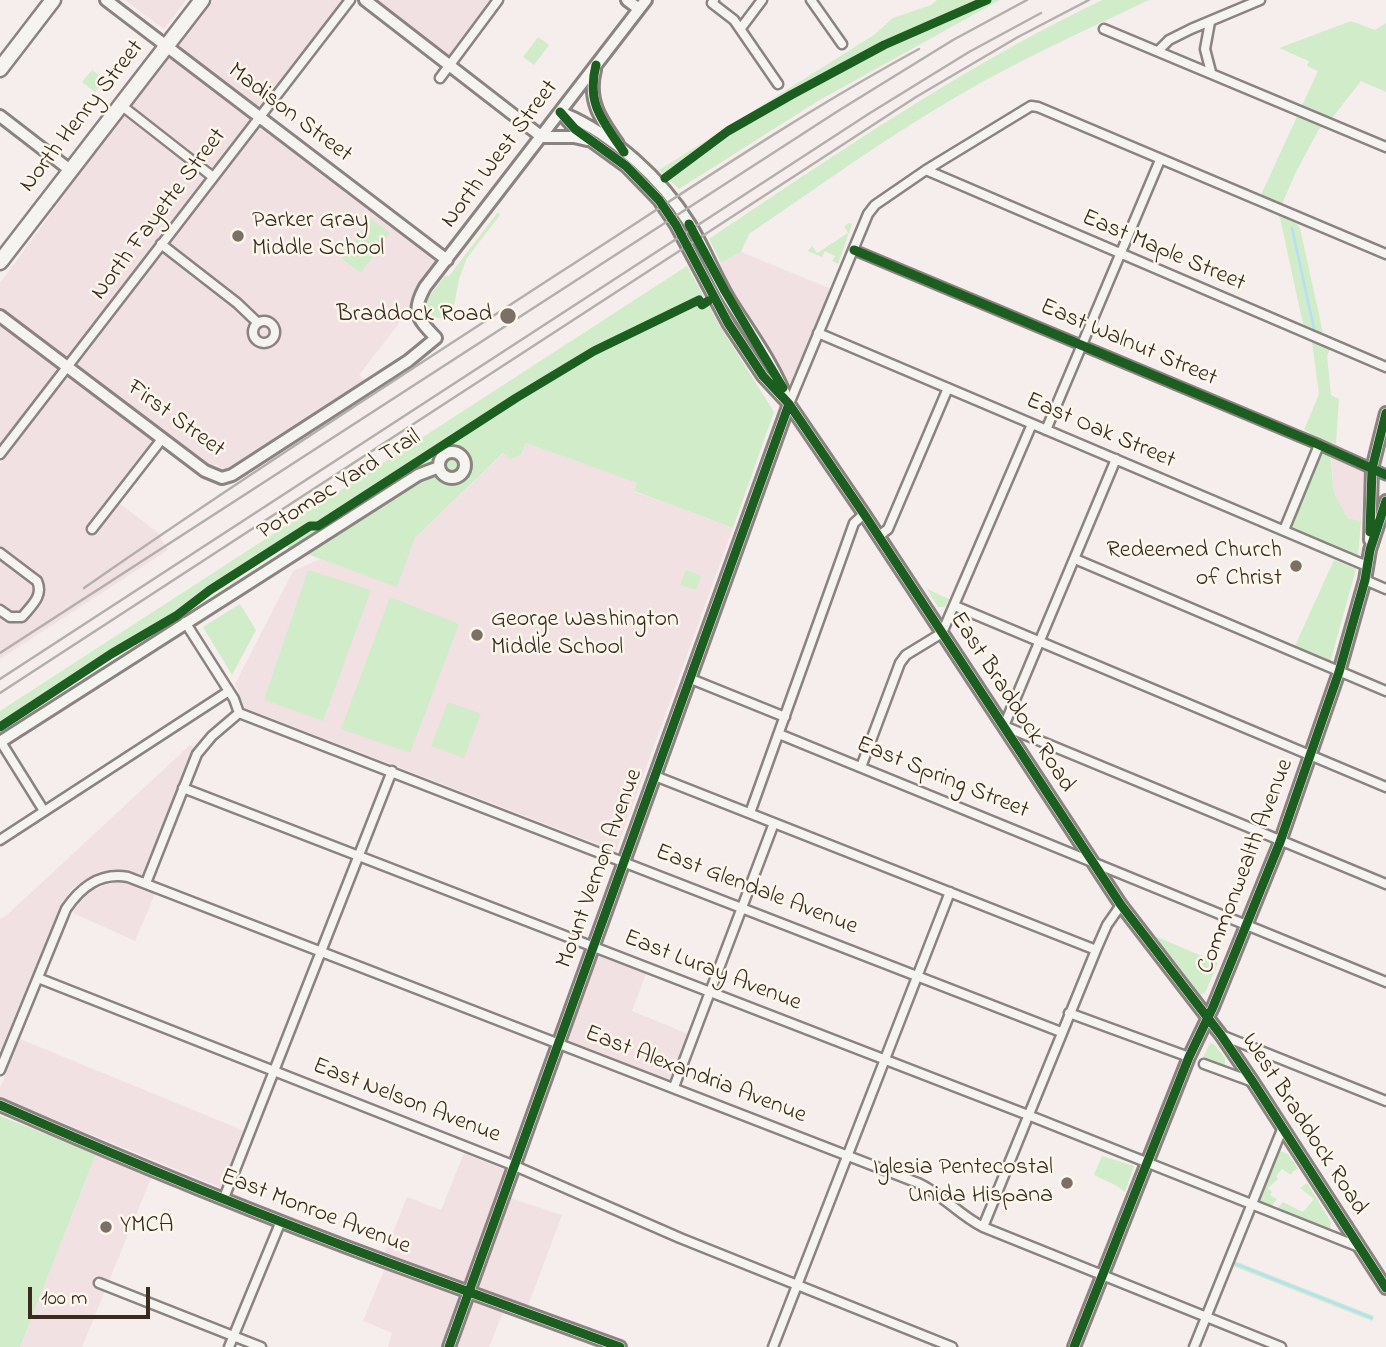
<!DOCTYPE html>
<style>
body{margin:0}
#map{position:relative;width:1386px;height:1347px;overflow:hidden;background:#f5eeec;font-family:"Indie Flower",sans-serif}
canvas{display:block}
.scale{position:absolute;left:28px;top:1287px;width:122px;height:32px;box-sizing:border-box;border:4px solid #3b2a1e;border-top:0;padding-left:9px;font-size:21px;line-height:24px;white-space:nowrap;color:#3b2a1e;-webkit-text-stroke:5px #fbf7ec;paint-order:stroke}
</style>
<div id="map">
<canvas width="1386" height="1347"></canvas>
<div class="scale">100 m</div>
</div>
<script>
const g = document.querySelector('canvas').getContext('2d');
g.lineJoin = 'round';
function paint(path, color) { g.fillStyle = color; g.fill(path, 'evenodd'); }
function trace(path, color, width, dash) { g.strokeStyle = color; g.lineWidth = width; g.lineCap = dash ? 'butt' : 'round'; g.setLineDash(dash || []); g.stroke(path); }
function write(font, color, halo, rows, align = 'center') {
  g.font = font + ' "Indie Flower",sans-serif'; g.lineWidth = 5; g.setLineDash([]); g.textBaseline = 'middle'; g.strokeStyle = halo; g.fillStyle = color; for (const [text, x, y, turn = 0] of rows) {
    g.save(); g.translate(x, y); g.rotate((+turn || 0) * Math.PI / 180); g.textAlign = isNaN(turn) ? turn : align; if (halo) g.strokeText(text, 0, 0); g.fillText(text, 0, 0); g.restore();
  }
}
paint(new Path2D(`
 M125 0H186L164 29Z
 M214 0H350L259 118 447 261 359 375 365 380 233 467 223 470 216 464 209 473 163 440 115 500 157 532 168 550 0 659V464L6 455 0 450V283L93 156Z
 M364 0H498L449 65Z
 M741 252 841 293 797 399 714 267Z
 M526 443 638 483 635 492 733 528 616 851 245 708 235 684 293 571 320 559 397 586 415 538 504 453 510 459 521 455Z
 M1331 455 1365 470 1361 521 1348 518 1334 493Z
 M190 745 194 747 142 876 114 870 100 871 71 889 59 909 0 1051V919L8 914Z
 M114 882 126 883 155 894 135 941 73 913 78 904 91 891Z
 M598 955 646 974 632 1011 688 1034 670 1082 567 1043Z
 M20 1039 247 1132 224 1189 0 1097V1088Z
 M464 1153 505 1170 465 1283 385 1253 407 1197 441 1210Z
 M96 1154 152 1176 82 1347H20Z
 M511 1198 562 1215 528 1306 479 1288Z
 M385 1268 459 1298 442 1347H388L392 1333 363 1321Z
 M475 1299 504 1310 489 1347H458Z`), '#f2e1e3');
paint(new Path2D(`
 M937 0H1000L818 101 679 189 659 170 874 35 893 18 931 5Z
 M1102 0H1149C1081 32 1013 63 949 101 880 142 815 189 749 234L741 252 721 263 709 239C836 154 964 66 1102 0Z
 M1351 21 1375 30 1386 23V92L1361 81 1332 118 1319 129 1296 172 1282 204 1300 228 1323 333 1303 324 1280 218 1261 195 1318 71 1307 66 1309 61 1279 48Z
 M538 37 549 45 534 65 523 57Z
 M92 70 105 80 95 92 82 82Z
 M498 212 500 215 467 258 459 279 454 306 448 315 440 318 431 317 425 309 428 298 445 276H449Z
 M371 219 390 233 361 273 341 258Z
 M849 223 852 224 838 264 832 261 835 256 825 251 822 257 808 251 812 246 817 253 848 233 844 226Z
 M687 266 721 328 774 412 733 528 634 491 637 483 526 443 521 455 510 459 503 453 415 538 397 587 285 546 0 730V711Z
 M1312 342 1330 349 1327 356 1331 395 1339 399 1336 444 1329 442 1334 493 1348 518 1361 521 1358 556 1290 527 1320 454 1309 432 1304 430 1319 394Z
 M1334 560 1356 569 1330 663 1294 648Z
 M308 570 371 590 323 721 264 700Z
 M686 570 701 576 696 590 680 585Z
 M927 589 949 599 945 607H938Z
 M390 597 459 624 410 753 341 729Z
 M240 604 256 630 232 675 203 627Z
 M448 702 481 714 464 758 431 746Z
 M1155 936 1218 963 1205 993 1200 994Z
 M1210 1043 1214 1044 1225 1058V1066L1202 1059Z
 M0 1116 96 1154 20 1347H0Z
 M1280 1151 1288 1154 1298 1169 1293 1171 1291 1175 1282 1169 1276 1176 1278 1179 1268 1188 1272 1192 1270 1195 1277 1199 1271 1207 1260 1202 1259 1199Z
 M1102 1156 1134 1166 1125 1192 1117 1186 1094 1175Z
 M1307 1183 1331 1222 1330 1229H1326L1277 1209 1283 1202 1303 1212 1314 1199 1300 1188Z
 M1235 1261 1374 1316 1372 1321 1233 1266Z`), '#d1ecc9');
trace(new Path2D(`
 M1292 228 1314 329
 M1236 1264 1372 1318`), '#b4dff5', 2.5);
const street = new Path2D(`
 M714 0 712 3 734 20 778 84
 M811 0 842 44
 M1210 22 1205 49 1211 72
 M741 28 762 0
 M1104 29 1386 147
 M1159 50 1169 40 1191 29 1260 0
 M440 78 498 0
 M121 105 213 177
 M926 170 1386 367
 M161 244 237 303 258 323
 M854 250 1315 443 1386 475
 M253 332a11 11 0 1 1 22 0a11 11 0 1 1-22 0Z
 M818 333 1367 566
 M789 404 868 214 875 205 926 170 1031 106 1038 107 1386 254
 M1046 430 1160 160
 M0 454 350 0
 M1116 459 1004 726 1386 884
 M92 529 162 439
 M1284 530 1319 445
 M879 536 888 529 948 388
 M0 553 37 581C44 596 31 606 22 617H10L0 610
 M1075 559 1386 691
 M1365 580 1386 589
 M955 606 1386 787
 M185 622 234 699 239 713
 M691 679 785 717
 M779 734 1386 982
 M1 742 44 811
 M861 767 900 663 906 655 942 633 1032 424
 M655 776 1096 950
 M183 788 1028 1115 1359 1247
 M750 813 854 523 864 514
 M0 840 229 691
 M146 883 197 754 212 736 239 713 1061 1032
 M38 978 515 1166 680 1238 952 1347
 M1069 1013 1189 1057
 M1221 1035 1386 1101
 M1204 1064 1253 1082
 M0 1070 66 909C81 887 100 872 128 877L918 1183C942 1194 959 1215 983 1227L1281 1347
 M674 1087 774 823
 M224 1198 392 771
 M983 1227 1096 950 1107 925 1121 905
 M99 1283 261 1347
 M229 1347 281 1221
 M773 1347 950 892
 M1194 1347 1283 1127`);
const secondary = new Path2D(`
 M106 0 447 260
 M365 0 542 137
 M627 0 639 9
 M595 70C587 101 601 120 618 144
 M560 112 575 129 626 166 659 200 676 225 728 323 763 376 789 404 864 514 1121 905 1221 1035 1253 1082 1386 1288
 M565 114C612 134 662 179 689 223 704 247 714 274 729 299 750 333 774 364 788 402
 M0 116 70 170
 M542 137H574L587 140
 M0 316 205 471 222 478 232 475 408 361 436 338C417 318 411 312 425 287L646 0
 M439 465a13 13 0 1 1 26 0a13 13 0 1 1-26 0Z
 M1370 540 1372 469 1386 413
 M0 742 418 475 439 467
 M0 1105C130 1162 262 1216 395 1265 470 1293 545 1319 620 1347
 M449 1347 789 404
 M1074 1347 1189 1057 1213 1007 1280 842 1339 672 1365 580 1370 550 1386 501`);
const highway = new Path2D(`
 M0 69 53 0
 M0 262 202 0`);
trace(street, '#8a8380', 13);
trace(secondary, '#8a8380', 16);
trace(highway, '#8a8380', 19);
trace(street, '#f6f4f0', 8);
trace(secondary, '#f6f4f0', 10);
trace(highway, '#f6f4f0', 14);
trace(new Path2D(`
 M84 588C239 480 398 378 556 275 676 198 794 117 919 49
 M0 653 838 111 953 40 1027 0
 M0 679 870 113 969 52 1041 13
 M0 693 916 97 1018 37 1089 0`), '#b3afab', 2.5);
trace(new Path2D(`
 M596 65C586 104 603 121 624 152
 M560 112 575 129 626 166 659 200 676 225 728 323 763 376 789 404 864 514 1121 905 1221 1035 1253 1082 1386 1288
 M665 178 728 131 791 95 884 45 987 0
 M689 224 725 291 783 388
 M854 250 1315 443 1386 475
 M1370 532 1372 469 1386 413
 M0 727 111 654 176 616 210 590 310 526H318L516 398 594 351 699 300 702 305 708 301
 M0 1105C130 1162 262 1216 395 1265 470 1293 545 1319 620 1347
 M449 1347 789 404
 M1074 1347 1189 1057 1213 1007 1280 842 1339 672 1365 580 1370 550 1386 501`), '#1b5e20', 9);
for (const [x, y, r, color] of [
 [238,236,7,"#7c6f66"],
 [508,316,9,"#7c6f66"],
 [1296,566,7,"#7c6f66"],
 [477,635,7,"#7c6f66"],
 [1067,1183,7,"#7c6f66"],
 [106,1227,7,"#7c6f66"]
]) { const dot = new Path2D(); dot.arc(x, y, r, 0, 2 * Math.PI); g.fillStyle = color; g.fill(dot); trace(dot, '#fbf7ec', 2.5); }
write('24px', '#3b2a1e', '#fbf7ec', [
 ["Madison Street",289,114,37],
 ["North Henry Street",83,117,-52],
 ["North West Street",501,155,-53],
 ["North Fayette Street",160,215,-53],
 ["East Maple Street",1163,252,23],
 ["East Walnut Street",1128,344,23],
 ["First Street",175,420,36],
 ["East Oak Street",1100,432,23],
 ["Potomac Yard Trail",340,486,-32],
 ["East Braddock Road",1011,703,57],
 ["East Spring Street",942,779,22],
 ["Commonwealth Avenue",1247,867,-69],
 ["Mount Vernon Avenue",601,869,-70],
 ["East Glendale Avenue",756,891,21],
 ["East Luray Avenue",712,972,21],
 ["East Alexandria Avenue",695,1076,21],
 ["East Nelson Avenue",406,1102,21],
 ["West Braddock Road",1303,1125,57],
 ["East Monroe Avenue",315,1213,21]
]);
write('24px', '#3b2a1e', '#fbf7ec', [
 ["Parker Gray",252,222],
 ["Middle School",252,250],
 ["Braddock Road",492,316,"right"],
 ["Redeemed Church",1282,552,"right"],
 ["of Christ",1282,580,"right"],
 ["George Washington",491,621],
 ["Middle School",491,649],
 ["Iglesia Pentecostal",1053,1169,"right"],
 ["Unida Hispana",1053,1197,"right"],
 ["YMCA",120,1227]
], 'left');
</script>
